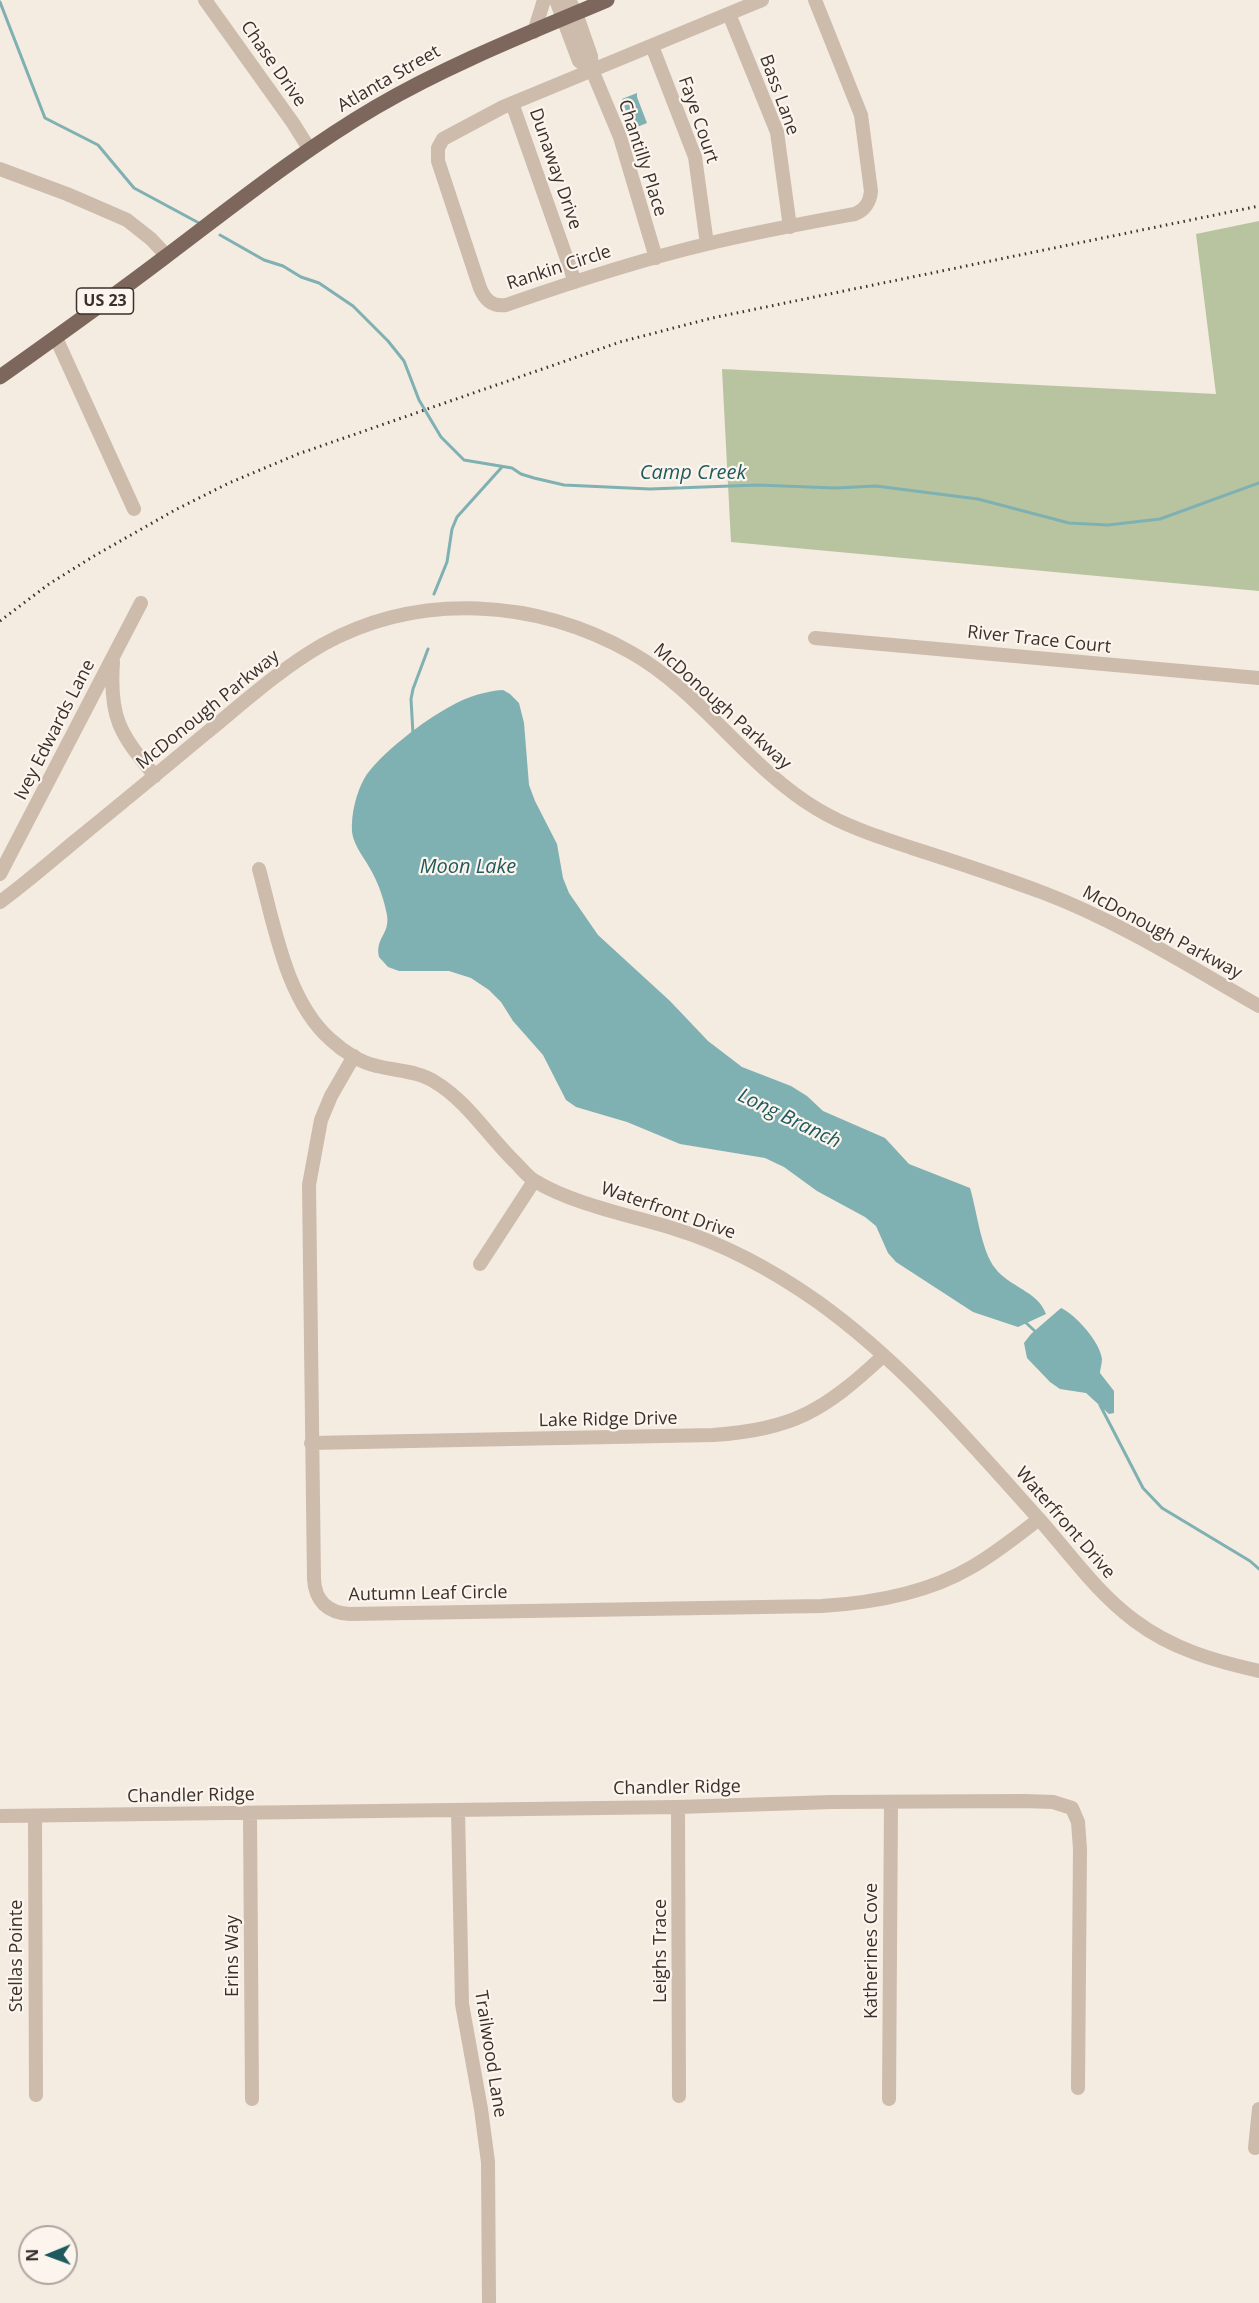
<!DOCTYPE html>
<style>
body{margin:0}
#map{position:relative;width:1259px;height:2303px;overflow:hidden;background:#f4ebe1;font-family:"Open Sans",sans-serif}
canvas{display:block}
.north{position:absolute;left:18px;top:2225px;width:60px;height:60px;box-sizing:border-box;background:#fbf5ee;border:2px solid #aea6a0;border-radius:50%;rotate:269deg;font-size:16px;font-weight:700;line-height:24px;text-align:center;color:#3b302b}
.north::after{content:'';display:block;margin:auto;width:21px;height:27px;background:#1f5a5e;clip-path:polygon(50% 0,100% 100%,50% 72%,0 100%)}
</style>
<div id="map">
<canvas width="1259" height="2303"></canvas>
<div class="north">N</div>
</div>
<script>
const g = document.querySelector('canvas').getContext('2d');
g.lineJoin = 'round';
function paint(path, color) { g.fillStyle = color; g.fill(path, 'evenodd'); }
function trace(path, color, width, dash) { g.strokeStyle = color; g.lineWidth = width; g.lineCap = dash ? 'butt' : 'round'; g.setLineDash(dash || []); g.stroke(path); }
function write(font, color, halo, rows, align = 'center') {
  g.font = font + ' "Open Sans",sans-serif'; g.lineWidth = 4.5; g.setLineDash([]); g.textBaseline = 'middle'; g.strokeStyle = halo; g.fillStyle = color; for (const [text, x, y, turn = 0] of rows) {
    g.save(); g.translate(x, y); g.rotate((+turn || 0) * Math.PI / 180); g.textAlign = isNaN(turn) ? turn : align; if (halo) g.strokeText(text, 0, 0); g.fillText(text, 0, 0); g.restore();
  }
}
paint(new Path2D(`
 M1259 221V591L731 542 722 369 1216 394 1196 234Z`), '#b8c4a0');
paint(new Path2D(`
 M637 93V97L647 123 632 129 622 99Z
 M503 690 510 694 519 703 524 723 529 785 535 801 557 844 563 878 569 893 598 935 670 1001 708 1041 742 1067 791 1086 807 1096 823 1111 885 1138 909 1164 970 1188C977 1211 981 1250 995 1268 1009 1287 1038 1291 1046 1314L1018 1327 973 1312 896 1262 888 1253 876 1226 865 1217 817 1191 784 1167 765 1158 680 1144 627 1122 576 1107 566 1100 543 1055 513 1021 501 1002 489 990 471 978 449 971H399L388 967 379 957C375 937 390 935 387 915 384 900 379 885 372 872 365 858 354 847 352 832 351 814 356 794 364 779 378 755 426 719 451 706 467 697 485 691 503 690Z
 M1061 1308C1076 1315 1100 1342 1102 1359 1102 1364 1100 1369 1100 1373L1114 1391V1413L1109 1414 1086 1393 1060 1389 1050 1382 1027 1358 1024 1343 1031 1334Z`), '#7fb0b2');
trace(new Path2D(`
 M0 2 45 118 98 145 134 188 199 223
 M220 235 264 260 283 266 301 277 319 283 353 306 388 341 404 361 419 400 441 437 464 460 512 468 521 474 534 478 564 485 650 489 757 485 835 488 876 486 978 499 1069 523 1108 525 1160 519 1259 483
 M434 594 447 562 452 529 457 517 502 467
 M413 734 411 699 413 689 428 649
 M1024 1321 1037 1333
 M1100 1405 1143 1488 1162 1508 1250 1561 1259 1569`), '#7fb0b2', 3);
trace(new Path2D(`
 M205 0 293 123 310 150
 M556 0 579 61 592 70
 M569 0 576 13 591 56 592 70 620 137 656 258
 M762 0 503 107 443 139 438 148V161L480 288C485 300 492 307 506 305 572 282 639 260 707 244 756 232 806 223 855 214 866 209 870 202 871 191L861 115 815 0
 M729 14 777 132 790 227
 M534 32 544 0
 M652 46 695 157 707 244
 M512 103 575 282
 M0 169 67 194 127 220 151 239 167 256
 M56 338 134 509
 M815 638 1259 678
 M113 662C109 718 120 734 155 776
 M259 869C274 924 286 1001 331 1040 343 1051 361 1063 377 1066 396 1071 419 1071 435 1082 467 1101 489 1137 516 1163 522 1169 528 1177 535 1181 572 1204 633 1216 675 1229 727 1245 774 1271 818 1302 903 1363 970 1442 1039 1519 1070 1554 1097 1593 1135 1621 1172 1649 1215 1661 1259 1671
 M0 874 141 603
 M0 902C26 883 50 862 74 842 118 806 162 770 205 734 243 703 279 670 322 645 419 591 537 599 632 653 702 693 747 767 817 809 847 827 879 837 912 848 956 862 1001 877 1044 893 1120 922 1189 966 1259 1006
 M354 1056 331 1096 321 1120 309 1185 314 1579C315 1601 328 1613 350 1614L822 1606C872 1603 927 1593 970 1568 995 1554 1017 1536 1039 1519
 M480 1264 534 1181
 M311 1443 713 1435C793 1430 825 1410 883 1356
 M678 1807 679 2096
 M458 1810 462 2004 481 2109 488 2162 489 2303
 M250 1813 252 2099
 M0 1816 678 1807 832 1802 1024 1801 1053 1802 1072 1808 1078 1822 1080 1849 1078 2088
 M35 1816 36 2095
 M889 2099 891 1803
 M1255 2148 1259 2109`), '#cdbbac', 14);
trace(new Path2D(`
 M0 377C55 338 111 298 165 257 234 205 301 151 376 107 450 64 529 33 607 0`), '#7d675c', 15);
trace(new Path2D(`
 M0 621 49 584 94 556 175 510 229 483 298 454 620 342 712 318 1259 206`), '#3b302b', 3, [1.5, 4.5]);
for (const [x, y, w] of [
 [105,301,57]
]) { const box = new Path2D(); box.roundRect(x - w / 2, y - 13, w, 26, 4.5); g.fillStyle = '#fbf5ee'; g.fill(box); trace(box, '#3b302b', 1.5); }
write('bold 16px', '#3b302b', null, [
 ["US 23",105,301]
]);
write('18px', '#3b302b', '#fbf5ee', [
 ["Chase Drive",273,64,55],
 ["Atlanta Street",389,79,-30],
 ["Bass Lane",779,95,70],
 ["Faye Court",698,120,71],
 ["Chantilly Place",642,158,72],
 ["Dunaway Drive",555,169,71],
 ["Rankin Circle",559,268,-18],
 ["River Trace Court",1039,640,6],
 ["McDonough Parkway",722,707,42],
 ["McDonough Parkway",208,710,-39],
 ["Ivey Edwards Lane",55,730,-63],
 ["McDonough Parkway",1162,933,28],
 ["Waterfront Drive",668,1211,19],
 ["Lake Ridge Drive",608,1420,-1],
 ["Waterfront Drive",1065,1523,49],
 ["Autumn Leaf Circle",428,1594,-1],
 ["Chandler Ridge",677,1788,-1],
 ["Chandler Ridge",191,1796,-1],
 ["Leighs Trace",661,1951,-90],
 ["Katherines Cove",872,1951,-90],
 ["Stellas Pointe",17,1956,-90],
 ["Erins Way",233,1956,-90],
 ["Trailwood Lane",490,2054,81]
]);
write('italic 20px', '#1f5a5e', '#fbf5ee', [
 ["Camp Creek",693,473],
 ["Moon Lake",468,867],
 ["Long Branch",789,1119,26]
]);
</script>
